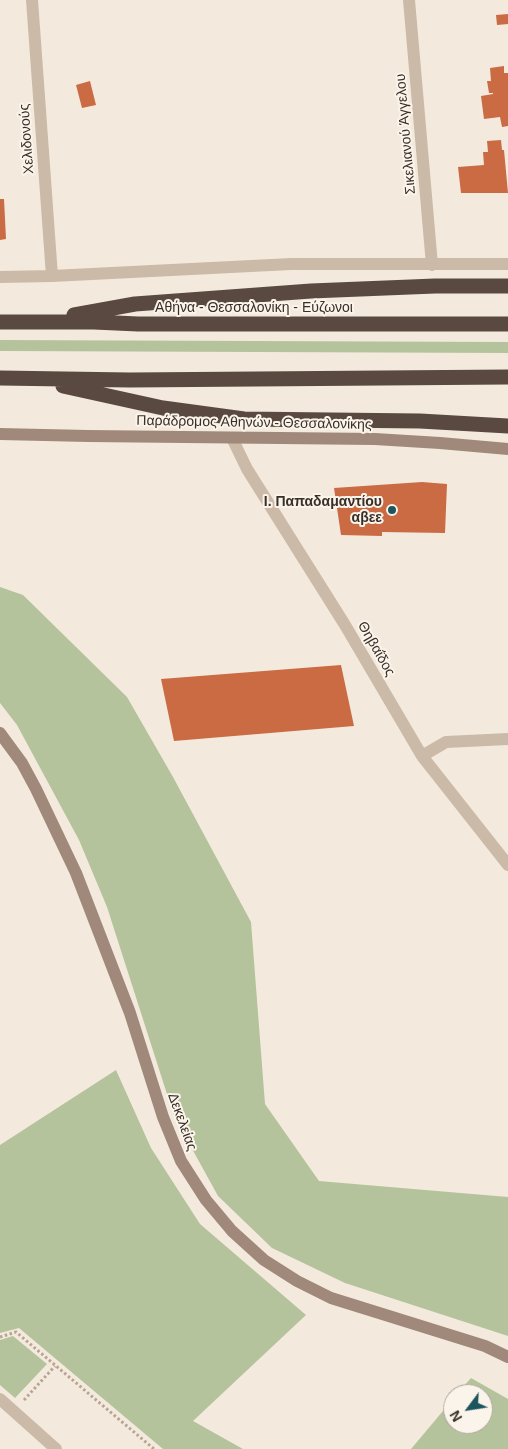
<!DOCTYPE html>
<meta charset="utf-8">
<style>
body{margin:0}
#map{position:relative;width:508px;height:1449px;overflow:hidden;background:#f3eadd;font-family:Arial,sans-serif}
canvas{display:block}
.north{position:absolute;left:443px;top:1384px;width:50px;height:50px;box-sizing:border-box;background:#fbf4ea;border:1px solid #ada59d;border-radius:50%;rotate:239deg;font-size:14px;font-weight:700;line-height:20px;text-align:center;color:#392f29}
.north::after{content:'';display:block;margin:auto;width:18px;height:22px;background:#1c555d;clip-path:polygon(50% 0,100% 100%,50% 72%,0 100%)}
</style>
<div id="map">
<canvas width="508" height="1449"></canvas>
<div class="north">N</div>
</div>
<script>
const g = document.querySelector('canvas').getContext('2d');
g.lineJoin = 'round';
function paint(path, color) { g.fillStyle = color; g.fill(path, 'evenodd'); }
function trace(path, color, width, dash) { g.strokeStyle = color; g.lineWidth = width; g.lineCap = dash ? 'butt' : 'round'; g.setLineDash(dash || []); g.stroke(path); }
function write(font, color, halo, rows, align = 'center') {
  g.font = font + ' Arial,sans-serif'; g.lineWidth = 4; g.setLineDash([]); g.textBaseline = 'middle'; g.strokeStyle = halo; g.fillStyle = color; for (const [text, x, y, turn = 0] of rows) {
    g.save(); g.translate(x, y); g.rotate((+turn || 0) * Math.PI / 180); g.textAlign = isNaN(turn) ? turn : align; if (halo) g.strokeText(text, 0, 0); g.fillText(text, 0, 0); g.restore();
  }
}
paint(new Path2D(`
 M0 340 508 342V353L0 351Z
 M0 587 23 595 127 697 173 777 251 922 265 1104 319 1181 508 1197V1336L345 1283 272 1248 218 1196 174 1116 107 907 79 840 17 725 0 703Z
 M116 1070 151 1148 200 1224 306 1315 193 1421 243 1449H163L19 1328 0 1333V1145Z
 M13 1336 47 1364 15 1398 0 1385V1340Z
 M471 1378 508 1399V1449H411L453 1399V1424H483V1394H457Z`), '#b5c39c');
paint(new Path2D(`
 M508 14V24L497 25 496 15Z
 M504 66V73H508V126L502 127 500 117 484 119 481 96 493 94V93H489L487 81H491L490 68Z
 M90 81 96 105 82 108 76 85Z
 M501 140 502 150H504L508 193H461L458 167 484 165 483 152H488L487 141Z
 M0 199H4L6 239 0 240Z
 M422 482 447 484 445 533 382 532V536L341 535 334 488Z
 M341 665 354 726 174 741 161 679Z`), '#ca6b44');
trace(new Path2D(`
 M0 1337 16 1332 154 1449
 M24 1400 55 1366`), '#b8a493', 3, [2.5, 2.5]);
trace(new Path2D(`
 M32 0 52 276
 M409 0 432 265
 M0 277 52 276 291 264H508
 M232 438 247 469 345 625 422 756 508 865
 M422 756 446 742 508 739
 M0 1399 56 1449`), '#ccbaa8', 12);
trace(new Path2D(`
 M0 434 88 436 375 439 440 443 508 449
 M0 733 22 763 36 789 76 873 130 1013 163 1117 181 1161 206 1200 232 1231 264 1260 297 1281 331 1298 485 1346 508 1357`), '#a0897a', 12);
trace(new Path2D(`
 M74 315 135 304 311 291 435 286H508
 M0 322H94L138 324H508
 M0 378 130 380 508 377
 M63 386 163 408 244 419 420 421 508 426`), '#5a4940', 15);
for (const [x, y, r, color] of [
 [392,510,5,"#1c555d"]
]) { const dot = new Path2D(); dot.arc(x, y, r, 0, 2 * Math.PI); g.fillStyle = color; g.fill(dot); trace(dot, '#fbf4ea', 2); }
write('14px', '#392f29', '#fbf4ea', [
 ["Σικελιανού Άγγελου",406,134,-95],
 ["Χελιδονούς",27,139,-94],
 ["Αθήνα - Θεσσαλονίκη - Εύζωνοι",254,308],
 ["Παράδρομος Αθηνών - Θεσσαλονίκης",254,423,1],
 ["Θηβαΐδος",376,649,60],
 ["Δεκελείας",182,1122,70]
]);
write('bold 14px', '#392f29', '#fbf4ea', [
 ["Ι. Παπαδαμαντίου",382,502],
 ["αβεε",382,518]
], 'right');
</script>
